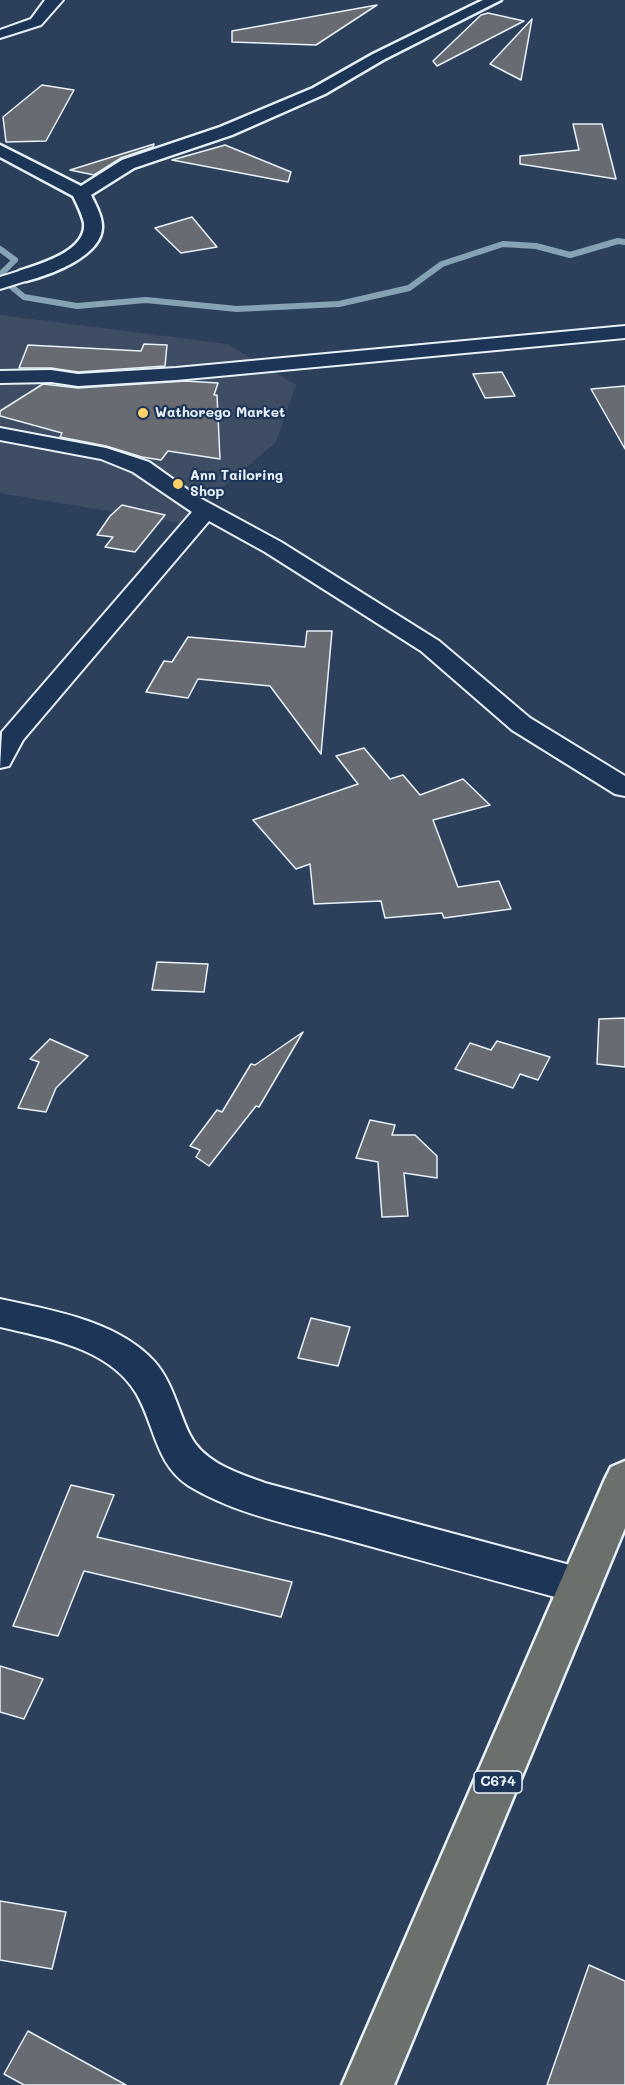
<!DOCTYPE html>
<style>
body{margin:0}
canvas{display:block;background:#2c405c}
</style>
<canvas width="625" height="2085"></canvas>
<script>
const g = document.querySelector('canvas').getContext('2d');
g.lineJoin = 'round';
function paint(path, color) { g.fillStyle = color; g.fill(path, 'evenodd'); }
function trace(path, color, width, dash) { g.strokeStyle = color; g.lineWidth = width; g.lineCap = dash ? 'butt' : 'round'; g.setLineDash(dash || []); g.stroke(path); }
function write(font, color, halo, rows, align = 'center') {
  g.font = font + ' Mali,sans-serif'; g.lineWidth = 4.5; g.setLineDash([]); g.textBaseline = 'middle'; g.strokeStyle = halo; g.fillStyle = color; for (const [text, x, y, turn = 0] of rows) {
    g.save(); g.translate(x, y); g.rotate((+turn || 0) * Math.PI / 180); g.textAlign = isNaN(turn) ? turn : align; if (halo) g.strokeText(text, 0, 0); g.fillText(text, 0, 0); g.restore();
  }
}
paint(new Path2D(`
 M0 315 227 344 296 385 276 442 181 523 0 493Z`), '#3e4d63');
trace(new Path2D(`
 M0 249 15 260 0 275
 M0 277 24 297 77 306 146 300 237 309 339 304 409 288 442 264 503 244 536 246 570 255 618 241 625 242`), '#85a3b5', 6);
const building = new Path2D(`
 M377 5 316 45 232 42V31Z
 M488 13 524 21 437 66 433 61 481 15Z
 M532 19 521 80 490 64Z
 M42 85 74 90 46 141 6 142 3 117Z
 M573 124H602L616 179 520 164V156L579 150Z
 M154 144 153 147 121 158 94 175 70 170Z
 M225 145 291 172 288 182 172 160Z
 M192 217 217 247 181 253 155 228Z
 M144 344 167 345 165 366 78 372 51 368H19L28 345 141 351Z
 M502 372 515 396 485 398 473 374Z
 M185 381 218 383 214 395H217L220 459 168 451 161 460 142 457 106 446 60 437 62 433 0 416V411L43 384 78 388Z
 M625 386V449L591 389Z
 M122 505 165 515 135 552 105 547 113 537 97 535 110 516Z
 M307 631H332L321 754 270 686 198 679 188 698 146 692 164 661 172 662 188 637 305 647Z
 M364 748 390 779 403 775 420 795 463 779 490 805 433 820 458 887 499 881 511 909 444 918 442 913 385 918 381 901 314 904 310 864 296 869 253 820 358 784 336 756Z
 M157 962 208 964 204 992 152 990Z
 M625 1018V1067L597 1064 599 1019Z
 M303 1032 259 1107 256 1106 209 1166 196 1157 200 1150 190 1146 217 1110 222 1112 251 1064 255 1065Z
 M50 1039 88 1056 56 1088 46 1112 18 1108 39 1062 30 1059Z
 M497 1041 550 1057 538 1080 520 1074 513 1088 455 1069 470 1043 491 1050Z
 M370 1120 395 1125 392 1135H415L437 1156V1178L404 1173 408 1216 382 1217 378 1162 356 1158Z
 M311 1318 350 1327 338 1366 298 1358Z
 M71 1485 114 1495 97 1537 292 1582 281 1617 84 1571 58 1636 13 1626Z
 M0 1666 43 1679 24 1719 0 1712Z
 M0 1901 66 1912 52 1969 0 1960Z
 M589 1965 625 1981V2085H547Z
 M28 2031 126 2085H24L4 2074Z`);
paint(building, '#696b72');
trace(building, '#e8f1f8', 1.5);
const street = new Path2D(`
 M45 0H63L41 25 0 38V30L31 19Z
 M26 269 35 275 32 279 0 289V277Z
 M625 326V338L176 380 78 386 51 382 0 383V371L51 370 78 374 176 368Z
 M0 428 106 448 149 462 198 497 281 542 439 641 530 718 625 776V796L615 794 512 730 421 651 265 552 209 521 23 740 9 766 0 768 2 732 192 512 133 472 101 459 0 440Z
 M0 1299C52 1310 117 1321 154 1361 173 1382 178 1411 190 1435 204 1463 238 1473 265 1483L581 1568 595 1573 601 1586 595 1599 581 1604C502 1583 423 1561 344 1539 293 1525 235 1514 189 1486 155 1464 155 1425 136 1393 109 1348 47 1338 0 1327Z`);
const secondary = new Path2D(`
 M483 0H501L383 60 325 94 232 135 134 168 91 195C95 204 102 215 102 226 103 256 50 275 26 281L16 275 19 271C40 264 87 251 84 223 82 214 77 204 73 196L0 157V145L81 186 122 160 220 127 313 88 373 54Z`);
const primary = new Path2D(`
 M625 1461V1528L394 2085H342L605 1479 611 1467Z`);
trace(street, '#e8f1f8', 4);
trace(secondary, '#e8f1f8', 5);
trace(primary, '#e8f1f8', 5);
paint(street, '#1d3557');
paint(secondary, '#1d3557');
paint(primary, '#6c706d');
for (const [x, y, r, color] of [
 [143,413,6,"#ffd166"],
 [178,484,6,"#ffd166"]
]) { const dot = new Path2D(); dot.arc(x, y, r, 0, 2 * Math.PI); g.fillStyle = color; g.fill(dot); trace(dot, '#1d3557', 2); }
write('bold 14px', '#e8f1f8', '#1d3557', [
 ["Wathorego Market",155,413],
 ["Ann Tailoring",190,476],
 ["Shop",190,492]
], 'left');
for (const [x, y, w] of [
 [498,1782,48]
]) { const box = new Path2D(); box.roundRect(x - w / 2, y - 11, w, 22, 4.5); g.fillStyle = '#1d3557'; g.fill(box); trace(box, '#e8f1f8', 1.5); }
write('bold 14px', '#e8f1f8', null, [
 ["C674",498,1782]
]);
</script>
